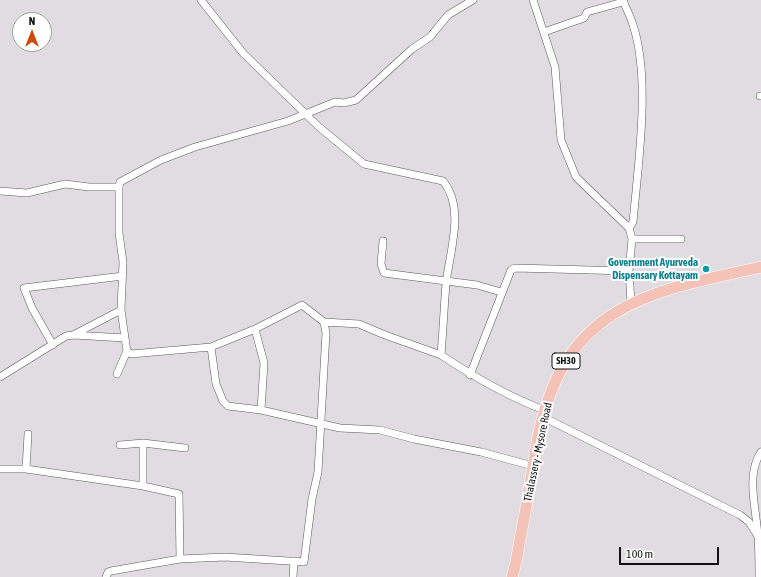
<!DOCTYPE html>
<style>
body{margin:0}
#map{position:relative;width:761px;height:577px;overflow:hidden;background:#e1dce2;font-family:"Asap Condensed",sans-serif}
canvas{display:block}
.north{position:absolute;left:12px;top:12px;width:40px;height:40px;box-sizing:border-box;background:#fff;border:1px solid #a1a0a1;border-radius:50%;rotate:0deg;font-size:11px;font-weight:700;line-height:16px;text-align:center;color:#131113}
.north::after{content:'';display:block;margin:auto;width:14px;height:18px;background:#cf4909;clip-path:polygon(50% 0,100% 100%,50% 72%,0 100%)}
.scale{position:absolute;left:619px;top:547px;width:100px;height:18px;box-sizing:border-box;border:2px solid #131113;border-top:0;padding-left:5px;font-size:12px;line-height:14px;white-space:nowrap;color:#131113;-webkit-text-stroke:3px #fff;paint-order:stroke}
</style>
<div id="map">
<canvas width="761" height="577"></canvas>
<div class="north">N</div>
<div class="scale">100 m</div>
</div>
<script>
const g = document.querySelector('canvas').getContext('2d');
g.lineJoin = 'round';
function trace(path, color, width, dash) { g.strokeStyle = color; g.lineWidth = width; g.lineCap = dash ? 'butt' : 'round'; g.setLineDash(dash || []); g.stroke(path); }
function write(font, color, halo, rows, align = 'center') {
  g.font = font + ' "Asap Condensed",sans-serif'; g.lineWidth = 4; g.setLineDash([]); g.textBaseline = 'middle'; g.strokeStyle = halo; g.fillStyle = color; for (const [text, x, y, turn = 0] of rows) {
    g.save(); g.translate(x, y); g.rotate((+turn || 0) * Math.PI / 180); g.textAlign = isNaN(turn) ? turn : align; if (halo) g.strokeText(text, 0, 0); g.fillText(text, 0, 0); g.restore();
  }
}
const street = new Path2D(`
 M201 0 243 53 319 127 364 164 443 181C466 209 449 253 446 284 444 308 443 331 441 355 474 377 507 396 544 410
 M533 0 555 67 561 140 576 177 629 228 632 239 629 271 631 303
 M623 0C626 9 631 17 633 25 651 78 638 166 633 222L629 228
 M544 32 584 18 587 12 623 2
 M760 96H761
 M119 187V233L123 262 121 310 125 338
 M0 191 27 193 65 184 89 187H119L120 182 161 160 195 147 288 121 335 102 344 103 356 100 412 49 430 37 448 15 473 0
 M632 239H681
 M383 241 381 264 384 273 477 285 501 292
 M255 329 264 363 261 410
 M73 335 121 310
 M53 345 32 308 24 288 123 276
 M211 347 216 384 223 401 228 406 261 410 340 428 380 430 414 439 481 452 533 466
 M117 374 127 351
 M470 375 511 270 515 268 629 271
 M0 377 66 336 73 335 125 338 127 351 131 354 211 347 255 329 302 305 324 322 359 324 385 335 441 355
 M543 417 740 515 749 522 759 538
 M28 434 26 469 143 486
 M143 443 185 448
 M120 445 143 443V486L179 494 180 559 225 557 304 562 312 499 318 472 326 333 324 322
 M0 469H26
 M106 577 108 572 111 571 180 559
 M293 577 294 561
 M759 577C759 564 759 550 758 537 757 511 745 476 761 452`);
const primary = new Path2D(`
 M512 577C516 565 518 551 520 539 527 505 532 471 538 437 565 305 646 292 761 267`);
trace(street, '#5b575c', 8);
trace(primary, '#fff', 12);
trace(street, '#fff', 7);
trace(primary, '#f5c2b7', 11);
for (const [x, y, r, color] of [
 [706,269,4,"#0f9aa8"]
]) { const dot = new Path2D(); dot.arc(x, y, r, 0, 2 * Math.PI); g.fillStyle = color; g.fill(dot); trace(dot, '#fff', 1.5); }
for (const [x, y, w] of [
 [566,361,28]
]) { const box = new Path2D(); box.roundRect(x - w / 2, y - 8, w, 16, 3); g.fillStyle = '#fff'; g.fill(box); trace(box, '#131113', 1); }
write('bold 10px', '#131113', null, [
 ["SH30",566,361]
]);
write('bold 11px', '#0d838f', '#fff', [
 ["Government Ayurveda",698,263],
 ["Dispensary Kottayam",698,276]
], 'right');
write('11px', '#131113', '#fff', [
 ["Thalassery - Mysore Road",538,452,-78]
]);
</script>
